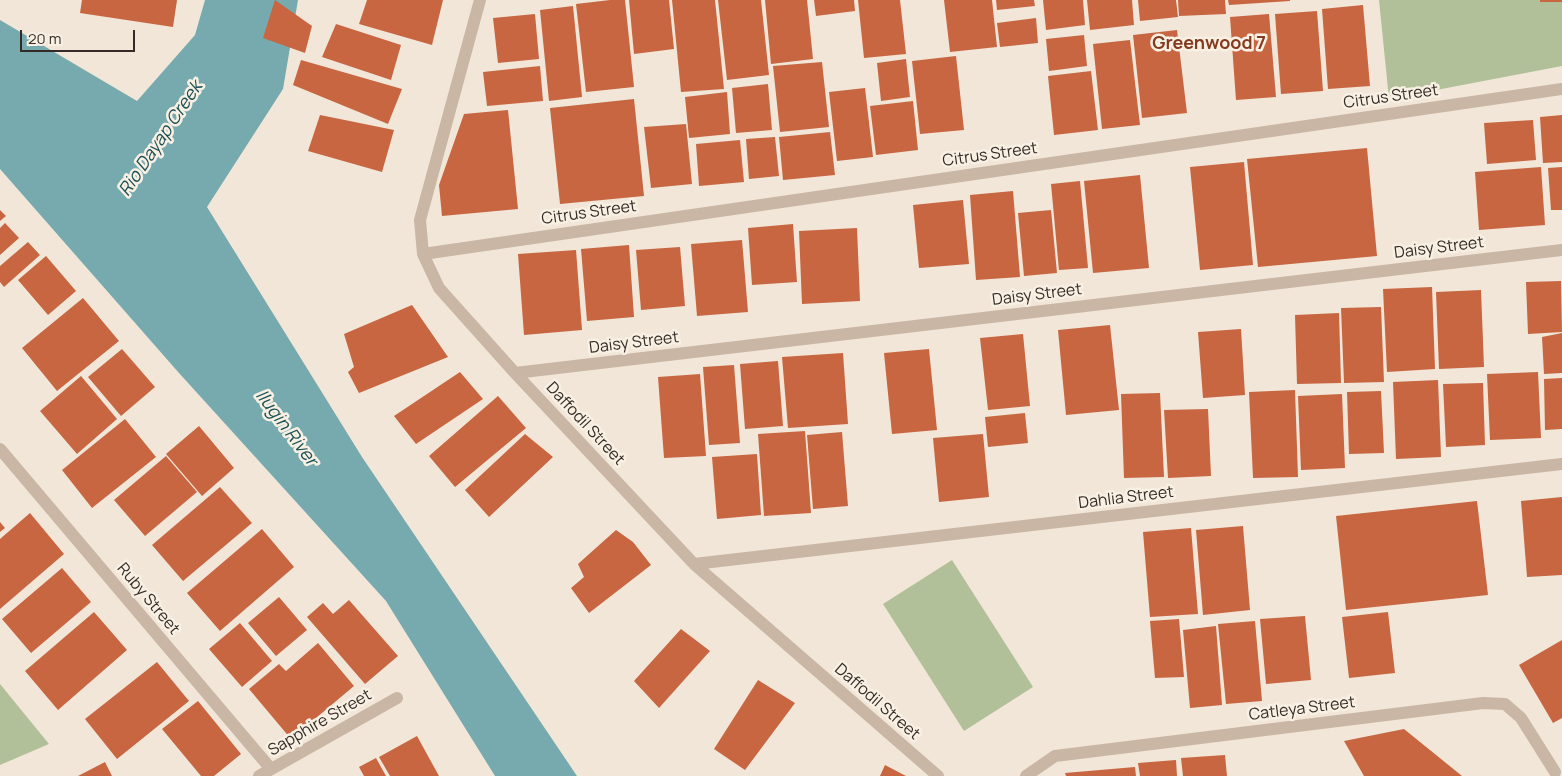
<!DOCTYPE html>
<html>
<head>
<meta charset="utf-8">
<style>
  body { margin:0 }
  #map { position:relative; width:1562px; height:776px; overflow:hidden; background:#f1e6d8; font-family:Manrope,sans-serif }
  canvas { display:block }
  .scale { position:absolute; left:20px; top:30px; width:115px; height:22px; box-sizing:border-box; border:2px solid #342b26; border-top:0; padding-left:6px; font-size:15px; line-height:18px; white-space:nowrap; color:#342b26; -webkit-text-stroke:4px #f9f0e4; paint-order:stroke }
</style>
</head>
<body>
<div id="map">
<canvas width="1562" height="776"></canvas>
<div class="scale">20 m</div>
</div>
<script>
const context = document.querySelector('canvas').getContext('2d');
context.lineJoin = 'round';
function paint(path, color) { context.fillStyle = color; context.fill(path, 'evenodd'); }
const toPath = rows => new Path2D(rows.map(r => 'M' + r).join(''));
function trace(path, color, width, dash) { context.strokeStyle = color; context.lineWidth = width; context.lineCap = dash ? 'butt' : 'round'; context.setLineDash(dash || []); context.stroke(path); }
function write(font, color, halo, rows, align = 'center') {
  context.font = font + ' Manrope,sans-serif'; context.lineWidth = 5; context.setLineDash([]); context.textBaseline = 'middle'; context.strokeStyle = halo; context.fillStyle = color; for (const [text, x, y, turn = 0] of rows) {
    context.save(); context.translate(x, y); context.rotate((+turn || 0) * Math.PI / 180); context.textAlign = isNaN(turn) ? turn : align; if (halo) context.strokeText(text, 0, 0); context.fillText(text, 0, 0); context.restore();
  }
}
const green = toPath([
  [1379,0,1562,0,1562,66,1389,99],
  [952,560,1033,687,964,731,883,604],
  [0,684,49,744,0,765]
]);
const water = toPath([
  [205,0,298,0,283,89,207,207,362,457,577,776,495,776,386,601,179,373,0,169,0,20,137,101,195,35]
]);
const building = toPath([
  [82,0,177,0,173,27,80,13],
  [275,0,312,26,305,53,263,38],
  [367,0,443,0,432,45,359,24],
  [610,0,625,0,634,87,586,92,576,4],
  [629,0,669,0,674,49,634,54],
  [672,0,715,0,724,89,681,92],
  [718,0,761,0,769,75,727,80],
  [765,0,807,0,813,59,771,64],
  [814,0,854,0,855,11,816,16],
  [858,0,900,0,906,54,864,58],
  [944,0,992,0,997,47,950,52],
  [996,0,1034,0,1035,6,997,10],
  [1043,0,1083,0,1085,25,1046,30],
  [1087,0,1132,0,1134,25,1090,30],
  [1138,0,1176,0,1178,17,1140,21],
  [1178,0,1225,0,1226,14,1179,16],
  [1228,0,1290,0,1290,1,1229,5],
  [1540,0,1562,0,1562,2,1540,2],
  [1363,5,1370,86,1328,89,1322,9],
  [573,6,582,97,549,101,540,10],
  [1317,11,1323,91,1281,94,1275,14],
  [535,14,539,59,498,63,493,18],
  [1269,14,1276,97,1236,100,1230,17],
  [1036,18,1038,43,1000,47,997,23],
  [336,24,401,45,391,80,322,57],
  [1177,30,1187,113,1142,118,1133,35],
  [1084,35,1087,66,1049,71,1046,39],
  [1130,40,1140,125,1102,129,1093,44],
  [956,56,964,130,920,134,912,61],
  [906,59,910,97,881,101,877,63],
  [301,60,402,89,388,124,293,85],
  [822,62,829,127,780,132,773,66],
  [540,66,543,101,487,106,483,72],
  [1091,71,1098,130,1054,135,1048,76],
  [768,84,772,130,736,133,732,88],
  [865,88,873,157,837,161,829,92],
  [727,92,730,134,689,138,685,97],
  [634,99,644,196,560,204,550,108],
  [913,101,918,150,876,155,870,106],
  [508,110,518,209,442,216,439,185,464,114],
  [320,115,394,130,382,172,308,151],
  [1562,115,1562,162,1543,163,1540,117],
  [1533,120,1536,160,1487,164,1484,123],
  [686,124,692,184,651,188,644,127],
  [830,132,835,175,783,180,779,137],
  [775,137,779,176,749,179,746,139],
  [740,140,744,182,699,186,696,144],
  [1367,148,1377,256,1258,267,1247,159],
  [1244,162,1253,265,1200,270,1190,167],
  [1541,167,1545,225,1479,230,1475,172],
  [1562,167,1562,210,1551,210,1548,168],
  [1140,175,1149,268,1093,273,1084,181],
  [1080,181,1088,268,1059,270,1051,184],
  [1013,191,1020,277,976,280,970,195],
  [963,200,969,264,919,268,913,205],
  [0,210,6,216,0,221],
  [1051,210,1057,273,1024,276,1018,213],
  [5,223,19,238,0,255,0,228],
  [793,224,797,282,752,285,748,228],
  [857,228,860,301,802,304,799,231],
  [742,240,748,312,697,316,691,244],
  [28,242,40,255,4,287,0,282,0,266],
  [629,245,634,317,587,321,581,249],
  [680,247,685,306,641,310,636,250],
  [576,250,582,330,524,335,518,254],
  [46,256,76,291,48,315,18,280],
  [1561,281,1562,332,1528,334,1526,282],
  [1432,287,1435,369,1387,372,1383,289],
  [1481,290,1484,367,1439,369,1436,292],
  [83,298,119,341,57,391,22,348],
  [412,305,448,357,359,393,348,372,354,367,344,334],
  [1381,307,1384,382,1344,383,1341,308],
  [1339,313,1341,383,1297,384,1295,315],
  [1110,325,1119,410,1066,415,1058,330],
  [1241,329,1245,395,1203,398,1198,332],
  [1562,333,1562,373,1544,374,1542,337],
  [1023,334,1030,406,988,410,980,338],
  [122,349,155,387,121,416,88,377],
  [929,349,937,430,892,434,884,353],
  [843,353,848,424,788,428,782,357],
  [778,361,783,426,745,429,740,364],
  [734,365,740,443,709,445,703,367],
  [460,372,483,399,416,444,394,416],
  [1538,372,1541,438,1490,440,1487,374],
  [700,374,706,456,664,458,658,377],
  [81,376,117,419,77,454,40,411],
  [1562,378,1562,429,1545,430,1544,379],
  [1438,380,1441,457,1396,459,1393,382],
  [1483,383,1485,445,1446,447,1443,384],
  [1295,390,1298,477,1253,478,1249,392],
  [1381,391,1384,453,1349,454,1347,392],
  [1160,393,1164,477,1124,478,1121,394],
  [1342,394,1345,468,1301,470,1298,396],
  [498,396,526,428,455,487,429,456],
  [1208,409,1211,476,1168,478,1164,410],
  [1025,413,1028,443,988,447,985,417],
  [125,419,156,457,92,508,62,470],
  [199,426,234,468,202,496,166,454],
  [805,431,811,513,764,516,758,434],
  [842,432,848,506,813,509,807,435],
  [525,434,553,457,489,517,465,490],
  [983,434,989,497,939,502,933,438],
  [757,454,761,515,717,519,712,457],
  [166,456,197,492,145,536,114,500],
  [220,487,252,523,183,581,152,545],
  [1562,497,1562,575,1527,577,1521,501],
  [1477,501,1488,595,1346,610,1336,516],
  [30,513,64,554,0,609,0,539],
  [0,522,5,528,0,532],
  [1243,526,1250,610,1203,615,1196,530],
  [1191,528,1198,614,1150,617,1143,532],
  [262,529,294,567,220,631,187,593],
  [616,530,633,542,651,565,589,613,571,588,584,577,578,564],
  [62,568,91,602,31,653,2,619],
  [279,597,307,630,276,656,248,623],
  [349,600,398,656,365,684,307,617,323,603,333,614],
  [94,612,127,650,58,710,25,671],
  [1388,612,1395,673,1349,678,1342,617],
  [1305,616,1311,680,1266,684,1260,619],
  [1179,619,1184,677,1155,678,1150,621],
  [1255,621,1262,701,1226,704,1218,624],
  [240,623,272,661,242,687,209,649],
  [1216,626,1222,705,1190,708,1183,630],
  [681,629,710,651,659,708,634,681],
  [1562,640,1562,718,1553,723,1519,665],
  [318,643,354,686,291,739,249,689,279,664,286,671],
  [157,662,189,701,117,759,85,719],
  [758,680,795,703,745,770,714,749],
  [198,701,241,754,214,776,201,776,162,729],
  [1404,729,1462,776,1364,776,1344,741],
  [417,736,439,776,390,776,379,757],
  [1225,755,1227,776,1183,776,1181,758],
  [376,758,386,776,364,776,359,767],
  [1176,760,1177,776,1140,776,1138,763],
  [105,762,112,776,78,776],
  [885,765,906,776,880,776],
  [1135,767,1136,776,1066,776,1065,773]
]);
const street = toPath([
  [480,0,420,220,423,254,439,288,515,373,694,564,938,776],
  [423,254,1562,89],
  [515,373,1562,250],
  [0,449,271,769],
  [694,564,1562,464],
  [259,776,397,698],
  [1026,776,1055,756,1483,703,1505,704,1521,718,1555,772]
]);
const streetNames = [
  ["Citrus Street",1391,97,-8],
  ["Citrus Street",990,155,-8],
  ["Citrus Street",589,213,-8],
  ["Daisy Street",1439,248,-7],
  ["Daisy Street",1037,295,-7],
  ["Daisy Street",634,343,-7],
  ["Daffodil Street",585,424,47],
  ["Dahlia Street",1126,498,-7],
  ["Ruby Street",148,599,50],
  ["Daffodil Street",877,702,41],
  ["Catleya Street",1302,709,-7],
  ["Sapphire Street",320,723,-30]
];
const neighbourhoodNames = [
  ["Greenwood 7",1209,44]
];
const waterNames = [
  ["Rio Dayap Creek",161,139,-56],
  ["Ilugin River",286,428,53]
];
paint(green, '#b1c098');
paint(water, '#77aaae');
paint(building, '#c76640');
trace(street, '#c9b6a4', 12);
write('16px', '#342b26', '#f9f0e4', streetNames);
write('bold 18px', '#843a1e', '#f9f0e4', neighbourhoodNames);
write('italic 18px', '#1b5056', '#f9f0e4', waterNames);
</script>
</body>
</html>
